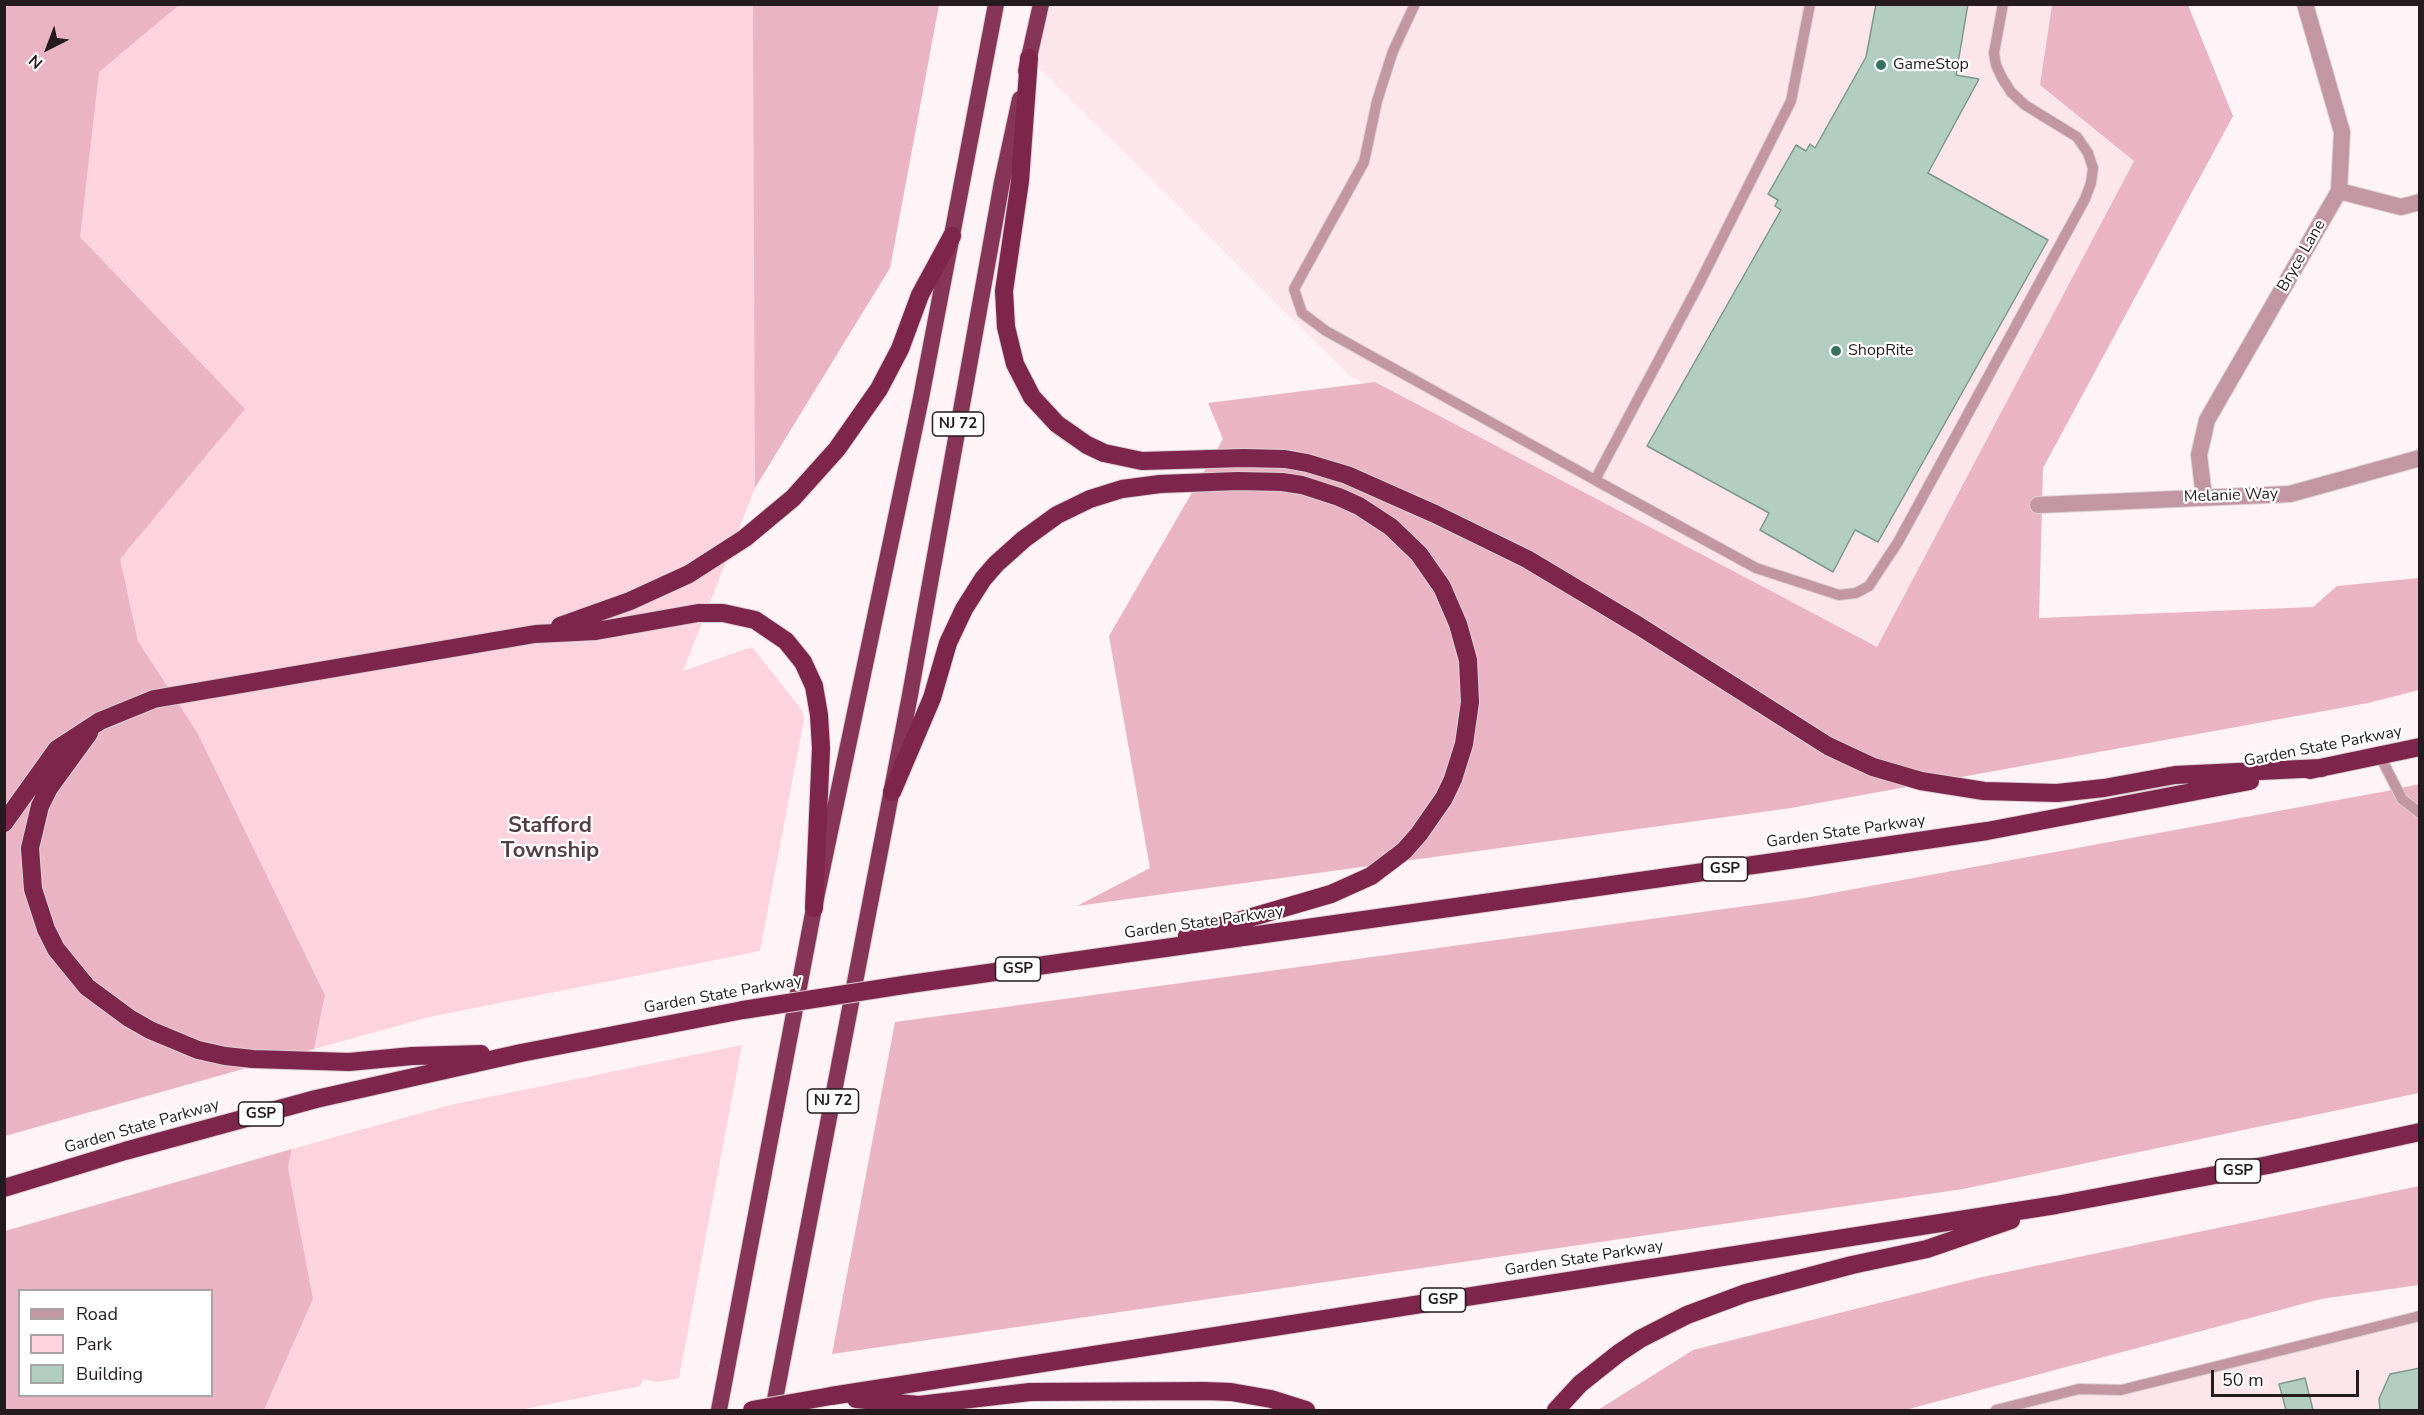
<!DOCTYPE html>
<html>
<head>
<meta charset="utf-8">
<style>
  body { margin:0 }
  #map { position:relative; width:2424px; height:1415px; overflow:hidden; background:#fef3f6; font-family:"Nunito Sans",sans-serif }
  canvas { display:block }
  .frame { position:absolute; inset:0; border:6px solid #251b1e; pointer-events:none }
  .legend { position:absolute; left:18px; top:1289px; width:195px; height:108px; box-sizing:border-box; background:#fff; border:2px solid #a8a4a5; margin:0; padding:8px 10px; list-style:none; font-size:18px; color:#251b1e }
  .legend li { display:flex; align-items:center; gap:12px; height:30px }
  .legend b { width:30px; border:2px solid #a8a4a5 }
  .north { position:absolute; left:18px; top:18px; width:60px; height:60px; -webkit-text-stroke:4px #fff; paint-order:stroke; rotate:222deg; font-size:16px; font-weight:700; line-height:24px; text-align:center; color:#251b1e }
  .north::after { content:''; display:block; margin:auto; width:21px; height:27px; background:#251b1e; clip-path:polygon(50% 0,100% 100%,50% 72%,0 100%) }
  .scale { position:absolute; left:2211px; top:1370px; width:148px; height:27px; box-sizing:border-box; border:3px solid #251b1e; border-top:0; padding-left:8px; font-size:18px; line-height:21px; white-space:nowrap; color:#251b1e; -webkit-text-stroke:4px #fff; paint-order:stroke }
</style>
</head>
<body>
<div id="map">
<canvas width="2424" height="1415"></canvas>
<div class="frame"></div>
<ul class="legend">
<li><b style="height:8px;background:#c396a4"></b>Road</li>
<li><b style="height:16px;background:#fdd3df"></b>Park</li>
<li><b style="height:16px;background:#b2cdc2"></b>Building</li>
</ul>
<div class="north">N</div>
<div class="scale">50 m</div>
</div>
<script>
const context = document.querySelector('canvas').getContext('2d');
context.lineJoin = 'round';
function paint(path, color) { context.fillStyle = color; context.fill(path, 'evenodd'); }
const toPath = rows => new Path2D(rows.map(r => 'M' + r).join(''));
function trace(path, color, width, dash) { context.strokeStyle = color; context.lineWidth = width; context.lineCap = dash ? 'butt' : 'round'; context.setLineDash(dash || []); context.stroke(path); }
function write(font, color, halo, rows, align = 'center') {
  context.font = font + ' "Nunito Sans",sans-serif'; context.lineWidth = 4.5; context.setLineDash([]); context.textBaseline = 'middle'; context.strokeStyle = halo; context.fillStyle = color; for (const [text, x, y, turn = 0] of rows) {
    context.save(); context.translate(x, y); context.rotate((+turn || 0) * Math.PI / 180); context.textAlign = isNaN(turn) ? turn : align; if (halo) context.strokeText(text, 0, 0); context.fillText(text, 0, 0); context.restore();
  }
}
const built = toPath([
  [1040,5,2052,5,2040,85,2134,161,1877,647,1350,376,1029,58],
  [2419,1316,2419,1410,1996,1410,2079,1389,2121,1390]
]);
const green = toPath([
  [5,5,813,5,755,396,755,488,683,671,752,647,801,709,804,719,760,951,429,1017,314,1049,325,995,197,732,138,641,128,597,39,611],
  [742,1045,679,1378,658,1382,643,1379,640,1386,519,1410,264,1410,313,1299,288,1167,292,1149,450,1105]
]);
const forest = toPath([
  [4,5,179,5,99,72,80,237,245,409,120,559,138,641,197,732,325,995,314,1049,5,1136],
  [753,5,939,5,890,268,755,488],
  [2052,5,2188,5,2233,116,2043,468,2039,618,2313,607,2337,586,2419,578,2419,690,2368,703,1791,808,1077,906,1150,868,1109,636,1223,439,1208,403,1375,382,1877,647,2134,161,2040,85],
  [2419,784,2419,1093,1963,1189,832,1354,895,1022,1805,898,2387,791],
  [292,1149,288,1167,313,1299,264,1410,5,1410,5,1231],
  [212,1290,212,1396,20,1396,20,1290],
  [2419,1186,2419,1285,2321,1299,1905,1410,1598,1410,1693,1350,1978,1278]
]);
const building = toPath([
  [1876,4,1968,4,1956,75,1979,79,1928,173,2048,240,1878,542,1855,530,1833,572,1760,530,1769,513,1647,446,1781,210,1775,206,1778,200,1768,194,1796,145,1806,151,1810,144,1815,148,1866,57,1876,4],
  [2420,1368,2420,1410,2380,1410,2379,1399,2390,1374,2420,1368],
  [2305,1378,2313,1410,2286,1410,2279,1384,2305,1378]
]);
const service = toPath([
  [1415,4,1393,51,1377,101,1364,162,1294,289,1302,313,1326,331,1595,480,1700,282,1791,101,1810,4],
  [1595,480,1756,568,1839,595,1856,593,1869,586,1898,542,2085,199,2091,183,2093,168,2088,153,2077,137,2025,105,2011,92,2002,78,1996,65,1994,53,2003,4],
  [2380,756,2402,799,2420,813],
  [1996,1410,2079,1389,2121,1390,2420,1316]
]);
const minor = toPath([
  [2339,191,2401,207,2420,202],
  [2204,497,2199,455,2207,420,2339,191,2342,132,2305,4],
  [2038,505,2290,494,2420,458]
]);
const trunk = toPath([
  [1026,71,1041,4],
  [719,1410,814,908,921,398,996,4],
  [773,1410,910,695,1002,182,1020,99]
]);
const motorway = toPath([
  [1029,58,1020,181,1004,291,1006,327,1015,364,1032,397,1057,424,1087,445,1104,453,1142,461,1244,458,1285,459,1307,463,1347,475,1435,514,1527,559,1639,626,1828,746,1873,767,1921,781,1984,791,2057,793,2104,788,2175,775,2322,768],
  [560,626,630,601,689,574,745,538,793,498,837,449,879,389,900,349,920,295,952,236],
  [89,733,49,788,40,806,30,848,33,889,46,929,56,949,87,987,129,1018,150,1030,198,1050,225,1056,253,1059,349,1062,412,1056,481,1054],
  [2310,770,2420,747],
  [892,792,932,698,948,643,964,609,983,579,996,564,1024,539,1057,515,1090,499,1122,489,1160,484,1238,481,1282,482,1302,485,1339,497,1359,506,1391,527,1419,554,1442,587,1458,624,1468,660,1470,702,1464,744,1453,779,1444,798,1419,834,1404,851,1371,876,1331,894,1187,936],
  [4,823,57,749,100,721,154,699,535,634,596,631,698,613,723,613,755,620,786,641,803,662,814,686,819,715,821,748,814,908],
  [910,984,1810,857,1987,831,2250,781],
  [4,1188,125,1151,316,1099,521,1053,743,1010],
  [831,1396,2056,1205,2268,1165,2420,1132],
  [856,1399,919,1405,1030,1392,1205,1391,1231,1392,1271,1399,1306,1410],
  [1556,1410,1580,1384,1619,1353,1640,1339,1687,1315,1746,1293,1852,1265,1927,1249,2011,1220]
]);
const motorwayBridge = toPath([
  [743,1010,910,984],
  [752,1410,831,1396]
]);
const markers = [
  [1881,65,6,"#36735f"],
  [1836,351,6,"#36735f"]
];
const shields = [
  [958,424,51],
  [1725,869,45],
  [1018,969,45],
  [833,1101,51],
  [261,1114,45],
  [2238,1171,45],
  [1443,1300,45]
];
const shieldNames = [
  ["NJ 72",958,424],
  ["GSP",1725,869],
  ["GSP",1018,969],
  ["NJ 72",833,1101],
  ["GSP",261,1114],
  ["GSP",2238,1171],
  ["GSP",1443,1300]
];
const poiNames = [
  ["GameStop",1893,65],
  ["ShopRite",1848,351]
];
const streetNames = [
  ["Bryce Lane",2302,256,-60],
  ["Melanie Way",2231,496,-2],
  ["Garden State Parkway",2323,747,-11],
  ["Garden State Parkway",1846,832,-8],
  ["Garden State Parkway",1204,923,-8],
  ["Garden State Parkway",723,995,-10],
  ["Garden State Parkway",142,1127,-16],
  ["Garden State Parkway",1584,1259,-9]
];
const districtNames = [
  ["Stafford",550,827],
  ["Township",550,852]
];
paint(built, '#fce6ec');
paint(green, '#fdd3df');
paint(forest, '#eab4c4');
paint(building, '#b2cdc2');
trace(building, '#7e988e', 1.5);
trace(service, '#dbd0d3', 12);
trace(minor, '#dbd0d3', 18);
trace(trunk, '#dbd0d3', 18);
trace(motorway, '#dbd0d3', 20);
trace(service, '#c396a4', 10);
trace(minor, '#c396a4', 16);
trace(trunk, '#873556', 16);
trace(motorway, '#7d254a', 18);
trace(motorwayBridge, '#dbd0d3', 20, []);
trace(motorwayBridge, '#7d254a', 18);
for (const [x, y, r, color] of markers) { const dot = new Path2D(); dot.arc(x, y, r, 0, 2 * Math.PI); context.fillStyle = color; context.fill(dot); trace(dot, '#fff', 2); }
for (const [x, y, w] of shields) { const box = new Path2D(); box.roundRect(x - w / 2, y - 12, w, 24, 4.5); context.fillStyle = '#fff'; context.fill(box); trace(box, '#251b1e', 1.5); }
write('bold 15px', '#251b1e', null, shieldNames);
write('16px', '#251b1e', '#fff', poiNames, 'left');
write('16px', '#251b1e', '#fff', streetNames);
write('bold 22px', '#564047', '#fff', districtNames);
</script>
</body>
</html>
